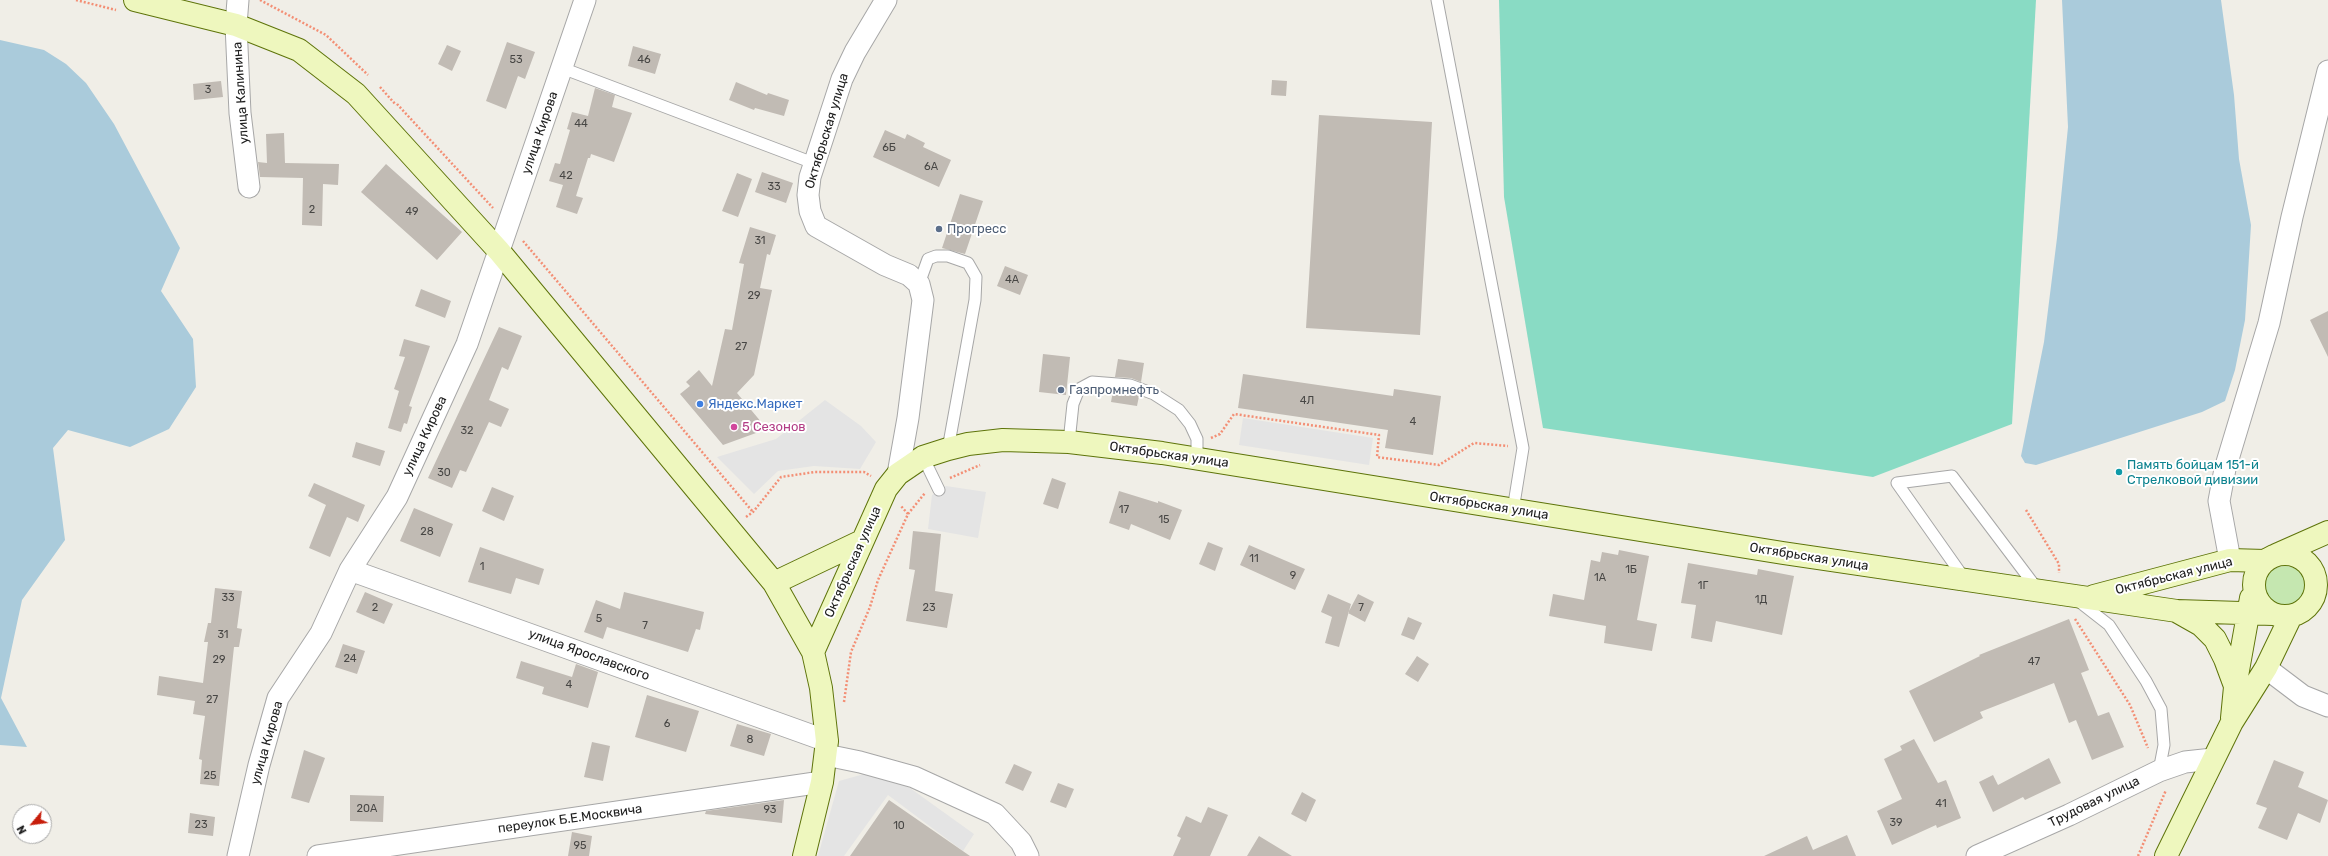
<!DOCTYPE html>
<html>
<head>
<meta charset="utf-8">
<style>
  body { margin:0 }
  #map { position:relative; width:2328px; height:856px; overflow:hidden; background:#f0eee7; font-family:Rubik,sans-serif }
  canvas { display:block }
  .north { position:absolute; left:12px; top:804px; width:40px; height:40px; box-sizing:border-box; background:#fff; border:1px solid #a6a6a6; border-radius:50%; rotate:241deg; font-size:11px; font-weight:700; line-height:16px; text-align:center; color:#202020 }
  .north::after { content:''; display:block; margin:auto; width:14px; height:18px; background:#c71d0a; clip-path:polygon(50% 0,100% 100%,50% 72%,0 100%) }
</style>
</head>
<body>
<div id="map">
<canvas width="2328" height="856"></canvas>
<div class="north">N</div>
</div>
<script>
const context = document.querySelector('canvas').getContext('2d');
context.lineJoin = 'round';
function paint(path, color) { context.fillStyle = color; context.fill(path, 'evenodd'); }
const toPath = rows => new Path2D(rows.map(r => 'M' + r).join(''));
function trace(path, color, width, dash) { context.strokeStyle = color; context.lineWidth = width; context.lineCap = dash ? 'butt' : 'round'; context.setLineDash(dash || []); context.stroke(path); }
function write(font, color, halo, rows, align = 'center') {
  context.font = font + ' Rubik,sans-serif'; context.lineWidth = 4; context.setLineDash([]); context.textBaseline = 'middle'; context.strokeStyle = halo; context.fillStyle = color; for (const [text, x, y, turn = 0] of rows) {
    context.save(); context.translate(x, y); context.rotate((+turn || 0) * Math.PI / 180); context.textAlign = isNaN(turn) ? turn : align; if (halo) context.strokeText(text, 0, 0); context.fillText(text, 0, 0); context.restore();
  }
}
const grass = toPath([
  '2264 587a21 21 0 1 1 42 0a21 21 0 1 1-42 0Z'
]);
const pitch = toPath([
  [1499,0,2036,0,2012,424,1873,477,1543,428,1504,197]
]);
const parking = toPath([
  [825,400,861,426,876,442,860,469,814,466,778,471,754,494,717,457,776,439],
  [1243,418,1373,438,1369,465,1239,445],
  [946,486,986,492,978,538,928,529,932,495],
  [864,774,903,783,974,834,963,851,888,795,844,856,818,856,839,781]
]);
const water = toPath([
  [2062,0,2221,0,2234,95,2239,159,2251,225,2248,273,2245,320,2235,370,2225,401,2202,412,2036,465,2025,463,2021,456,2044,342,2057,238,2068,127],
  [0,40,44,50,66,64,86,83,114,124,180,248,161,291,193,339,196,387,169,429,130,447,68,430,53,448,65,540,22,600,1,698,27,747,0,745]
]);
const building = toPath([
  [507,42,535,52,525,79,518,76,506,109,486,101],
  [447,45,461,51,452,71,438,64],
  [633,46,661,54,655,74,628,66],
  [1272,80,1287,81,1286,96,1271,95],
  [221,81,223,97,194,100,193,84],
  [736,82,767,95,768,93,789,100,784,116,755,108,754,110,729,100],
  [595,88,615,95,612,107,632,113,614,162,591,154,590,158,588,158,576,196,583,198,577,214,556,207,563,185,549,181,555,163,560,164,570,130,567,129,572,112,588,116],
  [1319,115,1432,122,1420,335,1306,328],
  [885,130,905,139,907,134,925,143,923,147,951,160,939,187,873,157],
  [284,133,285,163,339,164,338,185,323,184,322,226,302,225,303,178,260,177,258,162,267,163,266,134],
  [386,164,462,232,437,260,361,192],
  [762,172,793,183,786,203,755,192],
  [737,173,752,179,738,217,722,211],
  [960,194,983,201,965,254,942,248],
  [750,227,776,235,770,255,767,254,760,288,772,290,754,375,737,393,767,429,723,445,680,394,690,386,686,382,699,370,712,386,725,329,732,330,744,264,739,263],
  [1005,266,1028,275,1020,295,997,286],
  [421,289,451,301,445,318,415,306],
  [2328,311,2328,357,2310,320],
  [499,327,522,336,508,370,502,367,489,400,509,409,501,427,489,422,466,472,460,470,452,488,428,478],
  [404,339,430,346,409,406,412,407,407,424,404,423,401,432,388,428,399,391,394,389,405,357,399,356],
  [1043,354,1070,357,1066,395,1039,392],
  [1118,359,1144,363,1141,382,1131,378,1115,377],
  [1243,374,1393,396,1394,389,1441,396,1433,455,1385,448,1388,430,1238,408],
  [1113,391,1128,392,1139,396,1137,406,1111,402],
  [356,442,385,451,380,466,352,457],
  [1052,478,1066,483,1058,509,1043,504],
  [314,483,365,505,358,522,347,517,330,557,309,548,326,505,308,496],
  [492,487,514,496,504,521,482,511],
  [1119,491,1158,503,1158,501,1182,510,1170,540,1131,524,1129,530,1109,523],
  [414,508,453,524,440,557,400,541],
  [913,531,941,534,935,591,953,594,947,628,906,621,915,570,909,569],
  [1208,542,1223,548,1215,571,1199,564],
  [1249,545,1305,569,1295,590,1240,565],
  [480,547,544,569,539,585,516,578,511,594,468,582],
  [1619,550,1649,556,1637,620,1657,624,1652,651,1604,643,1606,626,1549,616,1553,594,1584,600,1591,560,1600,562,1602,552,1618,555],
  [1688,563,1757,575,1758,569,1794,576,1782,635,1716,621,1712,642,1691,638,1696,605,1681,603],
  [215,588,242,591,237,628,242,629,239,647,234,647,219,786,200,784,202,760,199,759,205,716,193,714,195,701,157,695,159,676,203,683,208,642,204,642,208,623,211,623],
  [365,592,393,604,384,624,356,612],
  [624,592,704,612,700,630,696,629,688,652,607,627,603,639,584,632,596,600,620,609],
  [1328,594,1351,604,1339,647,1325,643,1332,617,1321,612],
  [1358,594,1374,602,1365,622,1348,613],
  [1408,617,1422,623,1414,640,1401,635],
  [2069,619,2089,670,2081,673,2098,716,2109,712,2124,747,2092,760,2076,720,2069,723,2054,683,1980,712,1983,718,1934,742,1909,691,1980,656,1979,655],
  [343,644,365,651,357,674,335,667],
  [1417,656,1429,664,1418,682,1405,674],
  [521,661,572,677,576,664,598,672,588,708,542,694,544,687,516,678],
  [647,695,699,711,686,752,635,737],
  [737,724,771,734,764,756,730,746],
  [1914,739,1938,783,1946,780,1961,818,1937,828,1936,825,1892,845,1877,811,1902,799,1884,759,1902,750,1900,746],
  [592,742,610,746,603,781,584,777],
  [304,750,325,758,309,803,291,798],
  [2049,758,2061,783,2025,800,2023,797,1993,812,1979,782,1993,775,1998,785],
  [2274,760,2304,772,2298,787,2328,800,2320,823,2298,813,2287,840,2258,828,2267,808,2256,804],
  [1014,764,1032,772,1023,791,1005,783],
  [1058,783,1074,789,1066,808,1050,802],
  [1302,792,1316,800,1306,822,1291,814],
  [350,795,384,796,383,822,350,821],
  [784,800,782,823,705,814,706,811],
  [889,800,970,856,850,856],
  [1208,807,1228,815,1210,856,1173,856,1181,838,1177,836,1186,816,1201,823],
  [190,813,215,817,213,836,188,833],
  [572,832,592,836,589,856,568,856],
  [1847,835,1856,856,1764,856,1807,836,1813,850],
  [1259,836,1292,856,1247,856]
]);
const path = toPath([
  [76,0,116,10],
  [260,0,326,35,368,75],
  [380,87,396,105],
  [397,104,493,208],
  [523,241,753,512],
  [1211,438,1220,434,1234,414,1379,435,1377,457,1439,465,1474,443,1508,446],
  [950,478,980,465],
  [2026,510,2059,564,2059,573],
  [908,514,925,493],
  [746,517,753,512,781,477,815,472,864,472,871,476],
  [2075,619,2130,705,2148,748],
  [844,702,851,652,870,607,878,580,908,514,901,506],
  [2138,856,2166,790]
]);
const lane = toPath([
  [1437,0,1523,448,1513,510],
  [562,68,816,164],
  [919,284,928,259,936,256,948,256,968,263,976,277,975,300,948,449],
  [1069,442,1073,404,1079,389,1092,382,1130,385,1154,394,1179,410,1190,424,1197,439,1197,458],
  [923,457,939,490],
  [1964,578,1897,483,1952,476,2038,590],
  [2077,600,2109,625,2146,681,2161,709,2164,745,2159,771]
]);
const street = toPath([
  [238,0,236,25,240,113,249,187],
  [886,0,855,52,842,79,810,177,808,195,810,211,816,226,885,265,909,275,919,284,923,300,908,418,898,474],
  [2230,560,2219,501,2225,469,2269,323,2292,217,2328,71],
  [350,570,827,741],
  [2266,668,2303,696,2328,706],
  [826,755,860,762,914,777,995,814,1021,842,1028,856],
  [238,856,259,765,278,698,321,633,350,570,397,497,467,344,585,0],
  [318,856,822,782],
  [1977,856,2069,815,2159,771,2185,762,2213,759]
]);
const secondary = toPath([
  [135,0,236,25,299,50,356,94,499,251,774,583,813,652,821,688,827,741,822,782,804,856],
  '2254 585a31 31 0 1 1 62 0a31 31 0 1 1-62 0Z',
  [2276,555,2328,532],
  [774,583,862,541],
  [2094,596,2230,560,2265,561],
  [2178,612,2201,625,2215,639,2225,659,2235,686],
  [813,652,886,489,898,474,923,457,948,449,968,444,1003,440,1069,442,1162,453,1783,553,2177,611,2273,614],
  [2232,718,2235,687,2251,598],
  [2166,856,2232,722,2266,668,2291,616]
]);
const markers = [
  [939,229,4,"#5c6f8a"],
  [1061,390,4,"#5c6f8a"],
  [700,404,4,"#3f7fe0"],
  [734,427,4,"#d1479c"],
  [2119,472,4,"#0f9aa8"]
];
const numberNames = [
  ["53",516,60],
  ["46",644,60],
  ["3",208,90],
  ["44",581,124],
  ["6Б",889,148],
  ["6А",931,167],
  ["42",566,176],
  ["33",774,187],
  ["2",312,210],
  ["49",412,212],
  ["31",760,241],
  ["4А",1012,280],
  ["29",754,296],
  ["27",741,347],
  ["4Л",1307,401],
  ["4",1413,422],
  ["32",467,431],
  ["30",444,473],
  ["17",1124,510],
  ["15",1164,520],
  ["28",427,532],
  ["11",1254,559],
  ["1",482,567],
  ["1Б",1631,570],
  ["9",1293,576],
  ["1А",1600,578],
  ["1Г",1703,586],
  ["33",228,598],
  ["1Д",1761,600],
  ["2",375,608],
  ["23",929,608],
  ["7",1361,608],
  ["5",599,619],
  ["7",645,626],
  ["31",223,635],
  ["24",350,659],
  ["29",219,660],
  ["47",2034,662],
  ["4",569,685],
  ["27",212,700],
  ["6",667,724],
  ["8",750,740],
  ["25",210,776],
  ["41",1941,804],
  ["20А",367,809],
  ["93",770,810],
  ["39",1896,823],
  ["23",201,825],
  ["10",899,826],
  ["95",580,846]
];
const streetNames = [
  ["улица Калинина",241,93,-94],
  ["Октябрьская улица",827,131,-73],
  ["улица Кирова",540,133,-71],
  ["улица Кирова",425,436,-65],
  ["Октябрьская улица",1169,455,8],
  ["Октябрьская улица",1489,506,9],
  ["Октябрьская улица",1809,557,9],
  ["Октябрьская улица",853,562,-66],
  ["Октябрьская улица",2174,576,-14],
  ["улица Ярославского",589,655,20],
  ["улица Кирова",267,743,-74],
  ["Трудовая улица",2094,802,-26],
  ["переулок Б.Е.Москвича",570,819,-8]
];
const serviceNames = [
  ["Прогресс",947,229],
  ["Газпромнефть",1069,390]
];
const shopNames = [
  ["Яндекс.Маркет",708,404]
];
const hotelNames = [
  ["5 Сезонов",742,427]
];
const cultureNames = [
  ["Память бойцам 151-й",2127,465],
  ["Стрелковой дивизии",2127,480]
];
paint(grass, '#c5e7b0');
paint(pitch, '#89dbc4');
paint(parking, '#e4e4e4');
paint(water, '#aacbdb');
paint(building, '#c1bbb4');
trace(lane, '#a7a7a7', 13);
trace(street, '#a7a7a7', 23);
trace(secondary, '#5e740a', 24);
trace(path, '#f38f75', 2.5, [2, 2]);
trace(lane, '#fff', 11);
trace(street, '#fff', 21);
trace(secondary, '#eef7be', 22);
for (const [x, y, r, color] of markers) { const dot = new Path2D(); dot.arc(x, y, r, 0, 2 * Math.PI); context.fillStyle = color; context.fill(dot); trace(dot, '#fff', 1.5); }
write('11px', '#484745', null, numberNames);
write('13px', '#202020', '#fff', streetNames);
write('13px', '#4e5e75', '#fff', serviceNames, 'left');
write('13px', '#366cbe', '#fff', shopNames, 'left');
write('13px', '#b23c85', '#fff', hotelNames, 'left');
write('13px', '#0d838f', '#fff', cultureNames, 'left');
</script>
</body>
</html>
